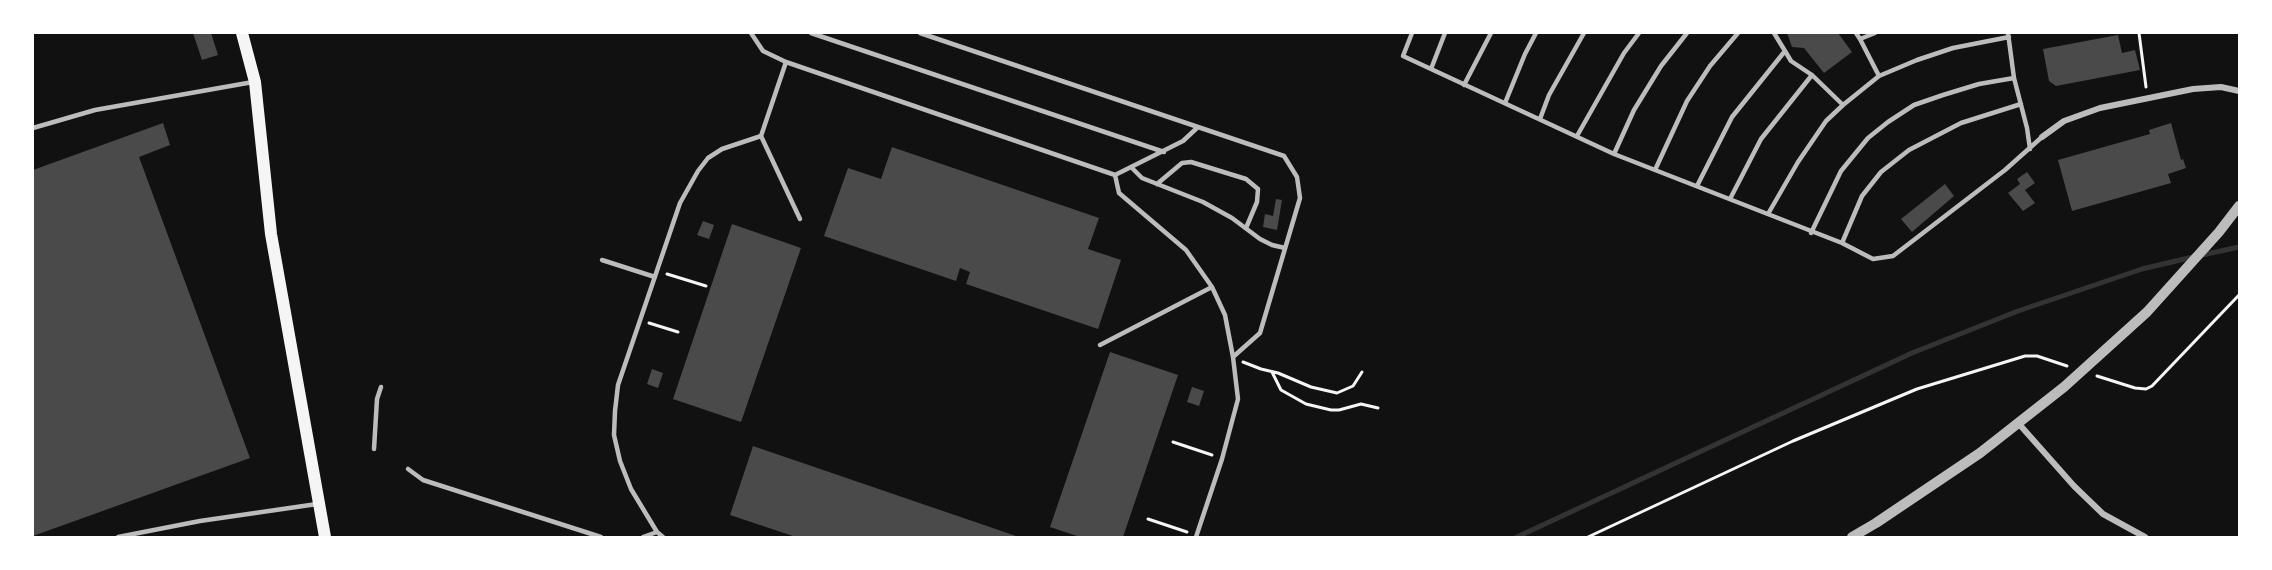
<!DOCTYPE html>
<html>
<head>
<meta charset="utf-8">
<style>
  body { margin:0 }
  #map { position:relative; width:2272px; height:570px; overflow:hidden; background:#111; font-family:"Times New Roman",serif }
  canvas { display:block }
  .frame { position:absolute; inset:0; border:34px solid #fff; pointer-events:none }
</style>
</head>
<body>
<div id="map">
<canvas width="2272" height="570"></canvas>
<div class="frame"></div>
</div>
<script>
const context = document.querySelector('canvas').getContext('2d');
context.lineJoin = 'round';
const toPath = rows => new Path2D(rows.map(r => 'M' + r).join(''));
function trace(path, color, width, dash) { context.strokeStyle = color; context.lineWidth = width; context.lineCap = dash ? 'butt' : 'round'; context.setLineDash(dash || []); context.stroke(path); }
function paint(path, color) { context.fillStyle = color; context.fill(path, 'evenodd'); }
const stream = toPath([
  [2202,255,2239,247],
  [1517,537,1912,353,2018,311,2142,269,2193,257]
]);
const building = toPath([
  [193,33,211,33,218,55,202,60],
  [1787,33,1838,33,1852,52,1824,73,1804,48,1792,47],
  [2118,35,2122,53,2135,50,2140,70,2056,86,2049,81,2043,49],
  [163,123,170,145,139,157,250,458,33,536,33,170],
  [2171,123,2181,160,2183,159,2186,168,2168,174,2171,183,2072,211,2058,160,2150,134,2149,130],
  [892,147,1099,218,1088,249,1121,260,1098,329,966,284,970,272,960,268,956,281,824,236,848,168,881,179],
  [2027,172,2035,183,2025,190,2035,203,2023,211,2008,193,2020,184,2017,179],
  [1945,184,1954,196,1912,232,1901,219],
  [1276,199,1282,200,1277,230,1263,227,1265,214,1273,216],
  [703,221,714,225,709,239,697,235],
  [732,224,801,248,741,422,673,399],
  [1110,352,1178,375,1123,537,1080,537,1050,527],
  [652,369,663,373,658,388,647,384],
  [1192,387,1204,391,1199,406,1187,402],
  [753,446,1019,537,796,537,730,515]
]);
const path = toPath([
  [2139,33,2146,87],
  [667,274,706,286],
  [649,323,678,332],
  [1243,362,1261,369,1278,373,1311,387,1337,393,1353,386,1362,372],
  [1272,372,1281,390,1306,404,1331,410,1339,410,1361,404,1378,408],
  [2097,376,2135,388,2146,389,2152,386,2239,295],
  [1173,442,1212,455],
  [1148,519,1187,532],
  [1588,537,1793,441,1917,389,2025,356,2037,356,2067,366]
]);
const service = toPath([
  [751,33,763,51,786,62,1115,175],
  [811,33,1164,152],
  [920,33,1198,127,1183,141,1115,175],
  [1412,33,1403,56,1614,154,1842,243,1873,259,1893,256,2005,170,2042,137],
  [1856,33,1860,39,1875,33],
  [2008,33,2014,78,2027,128,2030,149],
  [1431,69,1445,33],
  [1879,76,1917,60,1953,48,2009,37],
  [1464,85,1491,33],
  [1505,103,1525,54,1536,33],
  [1843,105,1879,76,1860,39],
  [1540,119,1549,95,1584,33],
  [1198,127,1284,156,1297,177,1300,198,1260,333,1233,357],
  [33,128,95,110,253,82],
  [761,136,800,219],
  [1577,136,1624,53,1639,33],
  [1614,154,1634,110,1661,66,1687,33],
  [1131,167,1142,178,1203,202,1232,218,1260,239,1272,245,1285,248],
  [1655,170,1687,101,1710,66,1738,33],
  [1115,175,1119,193,1186,250,1212,287,1225,315,1233,357,1238,399,1222,459,1196,537],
  [1157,184,1182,163,1191,162,1246,179,1258,189,1257,202,1246,228],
  [1697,186,1732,117,1785,51,1774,33],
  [1730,199,1761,139,1812,75,1791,61,1785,51],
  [1768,214,1798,162,1826,121,1843,105,1812,75],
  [1811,233,1841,171,1868,138,1888,122,1914,105,1943,95,1979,84,2014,78],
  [1842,243,1862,196,1881,172,1909,150,1961,123,2021,104],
  [602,260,655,277],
  [1100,345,1212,287],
  [374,449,377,399,381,387],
  [408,469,423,480,601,537],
  [118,537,200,521,317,504],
  [643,537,657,532],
  [663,537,657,532,631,489,620,461,614,435,615,411,618,385,680,203,698,171,708,158,722,149,761,136,786,62]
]);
const minor = toPath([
  [2042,137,2064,121,2100,108,2193,89,2221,87,2239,91],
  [2019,424,2074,486,2103,514,2145,537]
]);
const tertiary = toPath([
  [1852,537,1876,523,1980,453,2064,387,2147,312,2219,232,2239,206]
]);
const secondary = toPath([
  [242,33,255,82,271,234,325,537]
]);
trace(stream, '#333', 5);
paint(building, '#4a4a4a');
trace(path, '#f5f5f5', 3);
trace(service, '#bcbcbc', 4.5);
trace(minor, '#bcbcbc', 6);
trace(tertiary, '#bcbcbc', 10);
trace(secondary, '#f5f5f5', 12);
</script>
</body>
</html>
